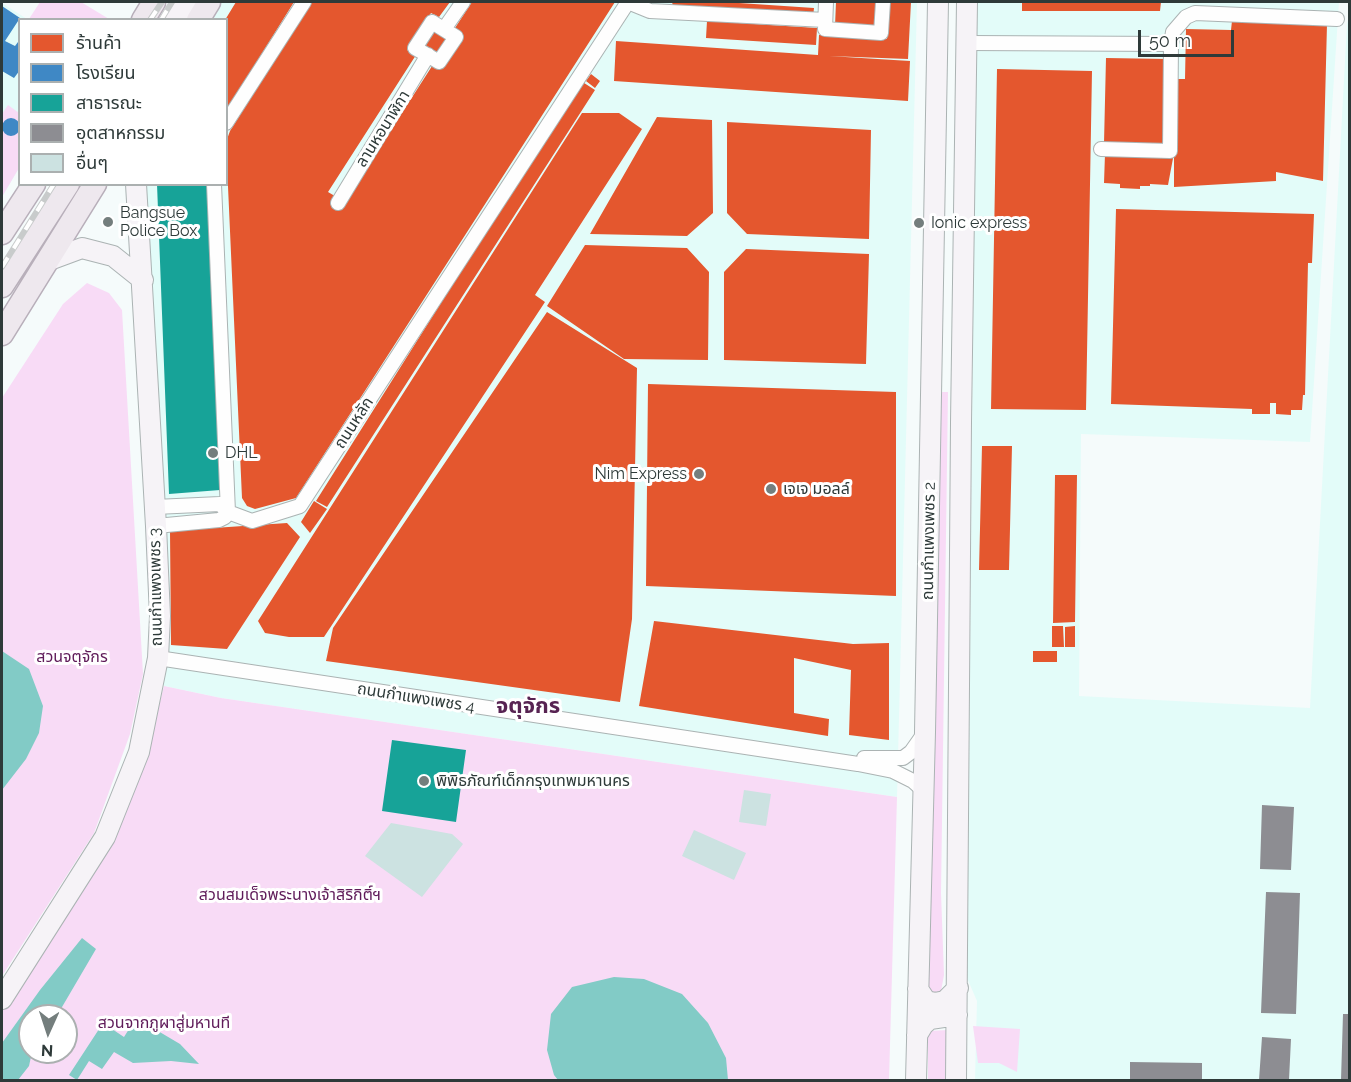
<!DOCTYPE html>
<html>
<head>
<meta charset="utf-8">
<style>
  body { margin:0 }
  #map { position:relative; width:1351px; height:1082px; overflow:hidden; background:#f5fbfb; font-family:Raleway,"Noto Sans Thai",sans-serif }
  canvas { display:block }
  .frame { position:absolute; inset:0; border:3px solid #2e3a39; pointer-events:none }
  .legend { position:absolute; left:18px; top:18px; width:210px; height:168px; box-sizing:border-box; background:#fff; border:2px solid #abb0b0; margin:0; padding:8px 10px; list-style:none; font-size:18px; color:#2e3a39 }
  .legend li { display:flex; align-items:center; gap:12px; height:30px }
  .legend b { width:30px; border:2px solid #abb0b0 }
  .north { position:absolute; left:18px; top:1004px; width:60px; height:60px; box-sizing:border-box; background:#fff; border:2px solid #abb0b0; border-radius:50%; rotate:183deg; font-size:16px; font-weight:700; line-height:24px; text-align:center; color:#2e3a39 }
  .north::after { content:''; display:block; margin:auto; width:21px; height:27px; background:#747e7d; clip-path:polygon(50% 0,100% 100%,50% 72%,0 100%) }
  .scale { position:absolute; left:1138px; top:30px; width:96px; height:27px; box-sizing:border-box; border:3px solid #2e3a39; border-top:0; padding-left:8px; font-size:18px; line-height:21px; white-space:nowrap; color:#2e3a39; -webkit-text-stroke:4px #fff; paint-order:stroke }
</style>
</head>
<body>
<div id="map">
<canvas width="1351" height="1082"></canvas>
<div class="frame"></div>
<ul class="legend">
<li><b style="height:16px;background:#e4572e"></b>ร้านค้า</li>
<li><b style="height:16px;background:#3f88c5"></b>โรงเรียน</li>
<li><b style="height:16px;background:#17a398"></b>สาธารณะ</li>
<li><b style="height:16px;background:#8d8d92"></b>อุตสาหกรรม</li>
<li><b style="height:16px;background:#cce2e1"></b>อื่นๆ</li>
</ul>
<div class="north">N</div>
<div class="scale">50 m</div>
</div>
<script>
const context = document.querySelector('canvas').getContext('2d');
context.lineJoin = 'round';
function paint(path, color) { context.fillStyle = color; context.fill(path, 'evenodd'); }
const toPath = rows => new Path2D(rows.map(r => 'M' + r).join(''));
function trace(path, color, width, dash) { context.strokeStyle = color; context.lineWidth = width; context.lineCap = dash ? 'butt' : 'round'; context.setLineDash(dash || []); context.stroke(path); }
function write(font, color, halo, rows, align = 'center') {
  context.font = font + ' Raleway,"Noto Sans Thai",sans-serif'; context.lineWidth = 6; context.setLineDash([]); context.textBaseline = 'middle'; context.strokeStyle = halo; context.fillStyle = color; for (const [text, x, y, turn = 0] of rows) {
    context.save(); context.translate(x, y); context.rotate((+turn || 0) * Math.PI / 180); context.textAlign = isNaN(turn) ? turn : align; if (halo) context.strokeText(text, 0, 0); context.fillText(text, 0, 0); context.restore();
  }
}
const built = toPath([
  [222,2,917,2,897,797,221,698,164,686,141,185,226,184,226,20,211,19],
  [976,2,1339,2,1310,442,1081,434,1079,696,1310,708,1347,24,1349,16,1349,1080,975,1080,977,1001,967,978],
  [2,3,27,19,20,20,19,168,2,197]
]);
const green = toPath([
  [40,2,81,2,109,19,29,19],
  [8,105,19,113,19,168,2,197,2,114],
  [87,283,109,293,122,310,143,674,130,734,94,833,2,976,2,398,63,304],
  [939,392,948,392,941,893,944,975,941,991,935,993,927,990],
  [164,686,221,698,897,797,889,1080,2,1080,2,1011,110,844,150,740],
  [30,1016,66,1016,66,1052,30,1052],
  [973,1026,1020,1029,1017,1072,999,1063,978,1063],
  [949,1030,948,1080,928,1080,928,1031]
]);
const water = toPath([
  [2,651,29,669,43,706,39,733,26,759,2,790],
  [82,938,96,949,62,1007,53,1016,30,1016,30,1052,32,1052,29,1066,18,1080,2,1080,2,1043,40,990],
  [614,977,644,979,682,994,708,1023,726,1058,728,1080,558,1080,554,1075,547,1050,551,1014,572,987],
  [136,1018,180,1044,199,1064,171,1061,133,1063,114,1052,102,1069,89,1061,77,1080,69,1075,103,1023,124,1037]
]);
const shops = toPath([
  [236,2,294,2,226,111,226,20,225,20],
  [311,2,450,2,439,17,431,13,407,50,416,55,328,192,345,202,434,63,443,67,463,34,455,28,472,2,615,2,296,498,255,509,247,506,242,498,226,142,230,131],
  [672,2,724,2,814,8,813,17,673,6],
  [836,2,876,2,874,28,835,26],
  [889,2,911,2,908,59,829,56,910,61,908,101,614,81,616,41,818,55,819,35,887,39],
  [1022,2,1161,2,1160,11,1022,11],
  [707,21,817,28,816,45,706,38],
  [1232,21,1327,24,1323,181,1276,172,1276,181,1174,187,1174,153,1168,185,1150,184,1150,186,1140,186,1140,189,1120,188,1120,184,1104,183,1105,154,1174,153,1175,79,1185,79,1186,29,1231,30],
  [433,30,448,40,438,55,423,45],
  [1106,58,1168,59,1167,144,1104,143],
  [997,69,1092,71,1086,410,991,409],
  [591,74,600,81,595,88,586,81],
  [581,81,595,90,327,507,316,501],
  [582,113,619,113,642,129,535,295,545,302,324,637,289,637,265,633,258,621],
  [657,117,712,120,713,213,687,236,590,234],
  [727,122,871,130,869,239,747,234,727,213],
  [1116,209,1314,214,1312,263,1308,263,1305,395,1303,395,1302,410,1291,410,1291,415,1276,414,1276,403,1270,403,1270,414,1252,414,1252,409,1111,404],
  [585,245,687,248,709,272,708,360,624,359,547,306],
  [746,249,869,254,866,364,724,360,724,272],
  [547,312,637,368,632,619,620,702,326,661,333,628],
  [648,384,896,392,896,596,646,586],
  [982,446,1012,446,1009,570,979,570],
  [1055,475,1077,475,1075,622,1053,623],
  [314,501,327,509,310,533,301,522],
  [287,523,300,537,227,649,171,645,170,531],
  [654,621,853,644,889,643,889,740,849,735,851,670,794,658,794,713,829,719,828,736,639,706],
  [1052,626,1063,626,1064,647,1052,647],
  [1075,626,1075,647,1065,647,1065,627],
  [1033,651,1057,651,1057,662,1033,662]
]);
const schools = toPath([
  [2,6,20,18,5,41,15,46,18,42,20,43,20,70,14,78,2,71],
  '2 127a9 9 0 1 1 18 0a9 9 0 1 1-18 0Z'
]);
const public = toPath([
  [157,184,209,184,220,490,169,494],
  [392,740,466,750,456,822,382,811]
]);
const industry = toPath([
  [1262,805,1294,807,1291,870,1260,869],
  [1266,892,1300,893,1296,1014,1261,1013],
  [1343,1014,1350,1014,1350,1080,1341,1080],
  [1262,1037,1291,1039,1289,1080,1259,1080],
  [1130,1062,1202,1063,1202,1080,1130,1080]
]);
const building = toPath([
  [744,790,771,794,766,826,739,822],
  [391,823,452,834,463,844,422,897,365,856],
  [694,830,746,853,734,880,682,856]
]);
const street = toPath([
  [826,2,825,29,881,33,883,2],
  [432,22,456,37,439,62,415,48,432,22],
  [444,29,463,2],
  [968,43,1171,44],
  [226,123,304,2],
  [1101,149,1170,151,1171,44,1173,32,1186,17,1195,13,1337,19],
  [214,184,228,512,252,521,300,506,628,2,650,11,825,20],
  [338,203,428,55],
  [155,507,220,504,228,512,225,517,219,520,156,526],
  [158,658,858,764,893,771,913,781,924,791],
  [864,758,903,758,911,752,923,735]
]);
const secondary = toPath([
  [175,20,187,2],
  [47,261,82,248,113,256,143,280],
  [918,989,926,1001,935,1003,945,1001,958,988],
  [2,999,105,837,139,752,158,658,160,616,156,526,136,184],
  [917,1035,923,1025,930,1019,957,1015],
  [916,1080,925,732,938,2],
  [956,1080,961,422,967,2]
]);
const primary = toPath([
  [143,20,154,2],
  [198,20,209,2],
  [2,233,34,184],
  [2,286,68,184],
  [2,334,95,184]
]);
const rail = toPath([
  [150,20,162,2],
  [161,20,172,2],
  [2,267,54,184]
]);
const markers = [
  [108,222,6,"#747e7d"],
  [919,223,6,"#747e7d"],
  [213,453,6,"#747e7d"],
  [699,474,6,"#747e7d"],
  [771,489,6,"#747e7d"],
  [424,781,6,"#747e7d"]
];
const streetNames = [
  ["ลานหอนาฬิกา",383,129,-58],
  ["ถนนหลัก",354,423,-57],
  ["ถนนกำแพงเพชร 2",929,541,-89],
  ["ถนนกำแพงเพชร 3",156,587,-91],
  ["ถนนกำแพงเพชร 4",416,698,9]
];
const poiNames = [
  ["Bangsue",120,213],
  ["Police Box",120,231],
  ["Ionic express",931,223],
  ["DHL",225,453],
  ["Nim Express",687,474,"right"],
  ["เจเจ มอลล์",783,489],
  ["พิพิธภัณฑ์เด็กกรุงเทพมหานคร",436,781]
];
const parkNames = [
  ["สวนจตุจักร",72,657],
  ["สวนสมเด็จพระนางเจ้าสิริกิติ์ฯ",290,895],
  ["สวนจากภูผาสู่มหานที",164,1023]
];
const districtNames = [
  ["จตุจักร",528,706]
];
paint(built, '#e3fcf9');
paint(green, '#f8dbf6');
paint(water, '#82cbc6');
paint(shops, '#e4572e');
paint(schools, '#3f88c5');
paint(public, '#17a398');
paint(industry, '#8d8d92');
paint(building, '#cce2e1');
trace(street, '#abb3b3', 16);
trace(secondary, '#abb3b3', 22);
trace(primary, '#b8afba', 25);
trace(street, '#fefefe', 14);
trace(secondary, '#f6f3f7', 20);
trace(primary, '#eee8ee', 22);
trace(rail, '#c8cbcb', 6);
trace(rail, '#fff', 4, [11]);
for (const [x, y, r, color] of markers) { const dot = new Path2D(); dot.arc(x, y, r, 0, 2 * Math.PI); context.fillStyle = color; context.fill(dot); trace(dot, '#fff', 2); }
write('16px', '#2e3a39', '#fff', streetNames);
write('16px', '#2e3a39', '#fff', poiNames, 'left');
write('16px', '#5f1b59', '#fff', parkNames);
write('bold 22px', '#572352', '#fff', districtNames);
</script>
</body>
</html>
